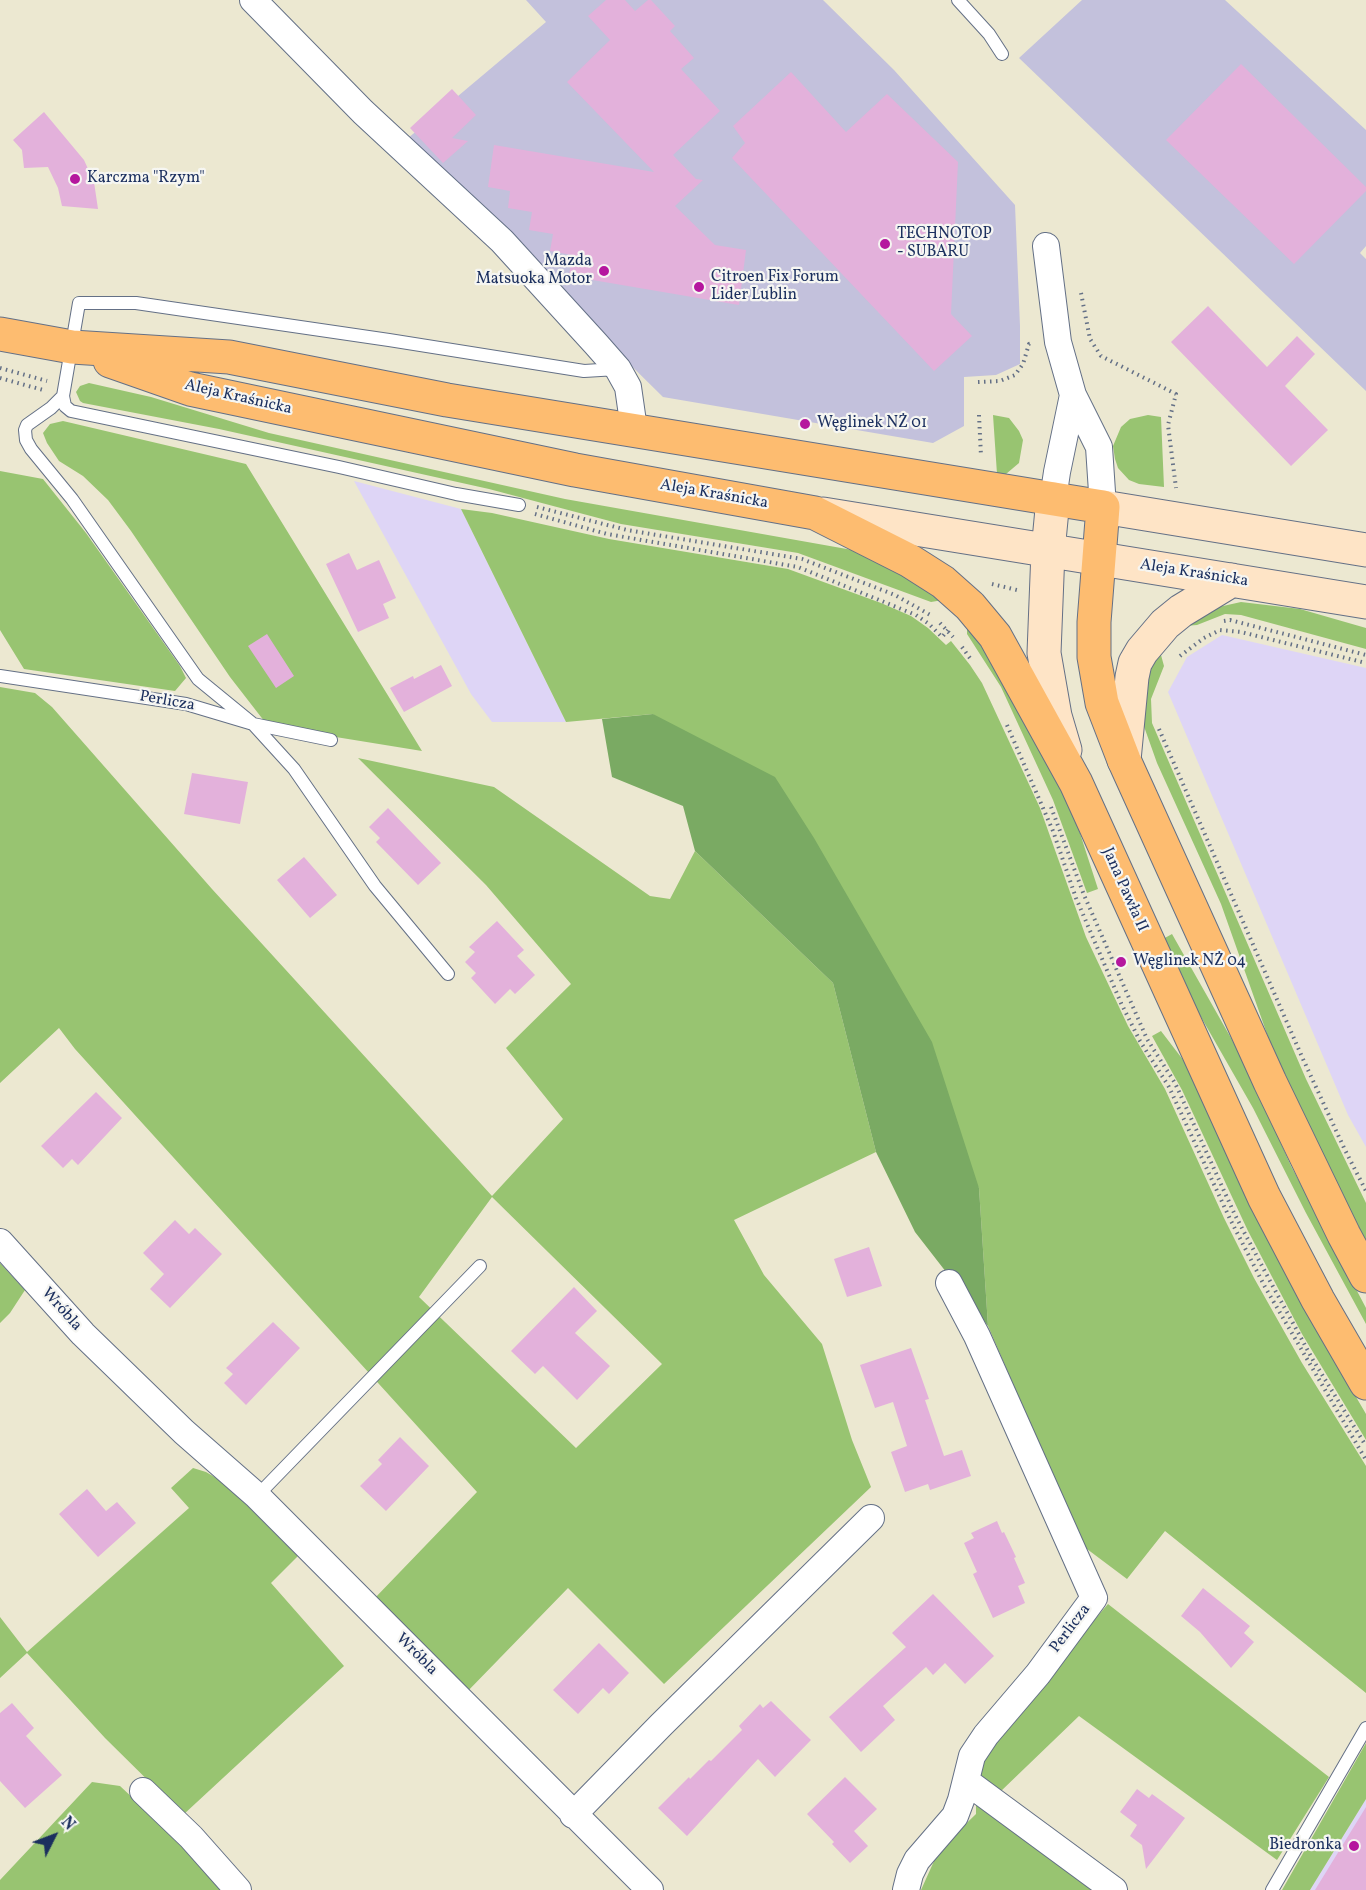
<!DOCTYPE html>
<html>
<head>
<meta charset="utf-8">
<style>
  body { margin:0 }
  #map { position:relative; width:1366px; height:1890px; overflow:hidden; background:#ece8d1; font-family:Vollkorn,serif }
  canvas { display:block }
  .north { position:absolute; left:24px; top:1806px; width:60px; height:60px; -webkit-text-stroke:4px #f6f6f2; paint-order:stroke; rotate:48deg; font-size:16px; font-weight:700; line-height:24px; text-align:center; color:#1b2f5e }
  .north::after { content:''; display:block; margin:auto; width:21px; height:27px; background:#1b2f5e; clip-path:polygon(50% 0,100% 100%,50% 72%,0 100%) }
</style>
</head>
<body>
<div id="map">
<canvas width="1366" height="1890"></canvas>
<div class="north">N</div>
</div>
<script>
const context = document.querySelector('canvas').getContext('2d');
context.lineJoin = 'round';
function paint(path, color) { context.fillStyle = color; context.fill(path, 'evenodd'); }
const toPath = rows => new Path2D(rows.map(r => 'M' + r).join(''));
function trace(path, color, width, dash) { context.strokeStyle = color; context.lineWidth = width; context.lineCap = dash ? 'butt' : 'round'; context.setLineDash(dash || []); context.stroke(path); }
function write(font, color, halo, rows, align = 'center') {
  context.font = font + ' Vollkorn,serif'; context.lineWidth = 4.5; context.setLineDash([]); context.textBaseline = 'middle'; context.strokeStyle = halo; context.fillStyle = color; for (const [text, x, y, turn = 0] of rows) {
    context.save(); context.translate(x, y); context.rotate((+turn || 0) * Math.PI / 180); context.textAlign = isNaN(turn) ? turn : align; if (halo) context.strokeText(text, 0, 0); context.fillText(text, 0, 0); context.restore();
  }
}
const built = toPath([
  [354,481,461,509,566,722,492,722,471,694],
  [1222,635,1366,668,1366,1147,1348,1115,1168,692,1187,657],
  [1366,1799,1366,1890,1310,1890]
]);
const industrial = toPath([
  [526,0,823,0,894,70,1015,205,1020,326,1020,364,996,375,964,377,964,426,933,443,663,397,527,263,407,139,546,22],
  [1082,0,1225,0,1366,130,1366,246,1360,253,1366,259,1366,391,1019,58]
]);
const green = toPath([
  [89,383,151,397,269,433,565,499,858,551,878,558,943,600,931,602,798,553,621,524,489,489,219,429,83,403,80,401,76,392,80,386],
  [993,415,1009,418,1019,431,1023,440,1019,463,1006,474,997,474],
  [1148,415,1161,417,1164,487,1139,484,1129,480,1118,468,1115,459,1113,446,1121,427,1130,419],
  [63,421,246,464,422,751,268,726,230,677,131,531,108,500,83,476,59,461,47,443,43,433,50,424],
  [0,471,43,479,86,533,180,666,186,678,175,691,24,669,0,630],
  [461,509,492,513,609,539,788,569,881,603,911,616,928,628,946,645,951,641,970,665,982,683,1040,808,1086,937,1128,1026,1165,1089,1224,1218,1254,1278,1302,1363,1366,1466,1366,1693,1165,1531,1127,1579,1083,1546,988,1326,979,1188,653,714,566,722],
  [1241,602,1300,609,1366,628,1366,649,1241,615,1225,614,1197,625,1185,626,1214,608],
  [967,623,1008,674,1077,824,1098,889,1087,893,1053,800,1001,687,967,634],
  [1155,649,1161,655,1164,666,1151,699,1152,723,1306,1079,1366,1203,1366,1244,1272,1048,1221,904,1157,763,1141,718,1139,704],
  [0,687,35,693,52,707,212,889,492,1196,563,1119,506,1048,571,984,486,885,358,758,494,787,650,896,670,899,695,851,833,983,876,1152,734,1220,764,1275,822,1344,852,1440,871,1487,664,1684,568,1588,464,1695,373,1600,477,1492,75,1049,59,1028,0,1083],
  [492,1197,662,1364,576,1448,419,1297],
  [1172,934,1244,1061,1291,1166,1366,1308,1366,1324,1306,1213,1253,1108,1197,1010,1163,939],
  [1161,1031,1187,1065,1321,1337,1366,1414,1366,1440,1302,1334,1248,1231,1182,1090,1152,1036],
  [0,1263,25,1290,10,1313,0,1323],
  [193,1468,206,1472,223,1482,254,1508,300,1554,271,1583,344,1666,183,1815,105,1738,27,1653,0,1678,0,1617,27,1652,189,1508,171,1488],
  [1108,1604,1329,1777,1277,1860,1079,1716,1000,1792,975,1773,1033,1691],
  [1366,1743,1366,1799,1310,1890,1282,1890],
  [92,1782,120,1786,210,1870,225,1890,0,1890,0,1880],
  [976,1802,1098,1890,921,1890,939,1850,976,1814]
]);
const forest = toPath([
  [653,714,775,777,814,838,932,1042,979,1188,988,1326,915,1232,876,1152,833,983,695,851,683,806,612,777,602,719]
]);
const building = toPath([
  [606,0,625,0,635,11,648,0,651,0,675,26,670,31,694,58,681,69,720,111,673,155,696,179,703,180,675,206,715,245,746,250,739,305,569,276,572,255,550,251,553,234,529,230,532,212,508,208,510,191,488,187,494,145,654,172,567,82,610,40,588,16],
  [1241,64,1366,187,1366,191,1294,264,1166,140],
  [791,72,846,132,887,94,958,162,951,314,972,336,934,371,732,158,745,143,733,126],
  [452,89,476,115,452,138,468,141,443,163,410,128],
  [44,112,84,160,94,182,98,209,62,206,58,188,48,167,24,168,22,150,13,140],
  [1208,306,1267,367,1297,336,1315,354,1285,386,1328,430,1291,466,1171,342],
  [349,553,357,570,379,560,396,598,383,604,389,618,358,632,326,564],
  [267,634,294,676,276,688,248,646],
  [441,665,452,686,404,712,390,688,413,676,414,679],
  [192,773,248,782,240,824,184,814],
  [388,808,441,863,418,885,376,842,380,838,369,827],
  [304,857,337,895,310,918,277,880],
  [497,921,524,950,517,956,535,975,515,994,510,989,495,1004,471,978,476,973,465,962,475,952,469,947],
  [96,1092,122,1118,78,1165,72,1159,63,1168,41,1146],
  [175,1220,189,1234,195,1228,222,1254,170,1308,150,1289,164,1274,143,1253],
  [869,1247,882,1286,847,1297,834,1259],
  [574,1287,597,1311,575,1333,610,1366,577,1400,543,1366,535,1374,511,1351],
  [273,1322,300,1348,246,1405,224,1383,233,1374,226,1368],
  [911,1348,929,1399,925,1400,944,1456,962,1450,971,1476,930,1490,928,1484,905,1492,891,1452,907,1446,893,1402,875,1408,860,1365],
  [400,1437,429,1466,386,1511,360,1486,382,1464,378,1460],
  [87,1489,106,1511,117,1502,136,1523,98,1557,59,1514],
  [997,1521,1002,1533,1004,1532,1016,1557,1014,1558,1025,1583,1018,1586,1025,1603,993,1618,973,1574,977,1572,964,1543,974,1538,971,1533],
  [1203,1588,1250,1626,1244,1633,1254,1642,1231,1668,1200,1632,1181,1616],
  [933,1594,994,1656,965,1684,945,1663,933,1675,926,1667,883,1706,895,1720,861,1752,829,1717,906,1647,892,1633],
  [599,1643,629,1673,609,1694,603,1688,578,1714,553,1690],
  [771,1701,811,1740,775,1777,758,1759,687,1836,658,1808,689,1777,690,1779,709,1760,711,1761,742,1730,739,1726,760,1704,763,1708],
  [12,1703,34,1728,26,1736,62,1775,25,1808,0,1781,0,1713],
  [845,1777,877,1809,854,1831,868,1846,850,1863,832,1844,834,1842,807,1814],
  [1137,1789,1149,1798,1152,1794,1185,1818,1146,1869,1142,1845,1130,1836,1137,1825,1120,1812],
  [1366,1807,1366,1890,1315,1890]
]);
const path = toPath([
  [1081,293,1090,339,1101,356,1176,394,1168,425,1176,488],
  [0,368,47,381],
  [0,378,43,390],
  [978,382,1000,381,1015,375,1023,364,1029,344,1033,343],
  [979,415,981,456],
  [537,507,627,530,802,559,895,595,932,616],
  [535,514,607,534,798,567,916,615,929,624,942,637,948,630],
  [992,584,1017,590],
  [1224,621,1230,620,1366,655],
  [940,623,953,637],
  [962,647,972,661],
  [1180,656,1204,638,1220,630,1241,632,1366,663],
  [1007,725,1053,831,1076,898,1121,1003,1140,1041,1169,1087,1230,1219,1265,1287,1366,1460],
  [1159,729,1303,1059,1345,1150,1366,1191],
  [1051,807,1084,895,1147,1039,1175,1083,1235,1215,1270,1281,1313,1360,1366,1446]
]);
const service = toPath([
  [958,0,989,34,1002,54],
  [63,396,51,408,27,425,25,430,26,440,31,449,72,499,198,679,253,724,294,769,375,886,448,974],
  [519,505,456,494,339,467,71,411,65,406,63,396,79,303,136,303,389,340,584,371,617,369],
  [0,676,186,704,253,724,331,740],
  [257,1496,480,1266],
  [1272,1890,1366,1728]
]);
const minor = toPath([
  [253,0,363,112,502,241,596,344,618,369,628,387,634,429],
  [1046,246,1058,342,1073,395,1099,447,1103,507],
  [1053,499,1057,472,1073,395],
  [0,1242,83,1334,184,1432,257,1496,650,1890],
  [966,1781,1114,1890],
  [143,1791,191,1837,238,1890],
  [573,1815,661,1725,871,1518],
  [906,1890,910,1874,917,1860,955,1816,961,1800,972,1756,986,1735,1038,1674,1094,1598,977,1336,949,1283]
]);
const secondary = toPath([
  [1053,499,1048,551,1044,653,1055,716,1065,750],
  [1103,507,1366,550],
  [823,514,1366,602],
  [1124,760,1132,677,1135,663,1142,651,1165,624,1181,611,1232,580]
]);
const primary = toPath([
  [0,334,72,347,229,357,447,400,1103,507,1094,622,1094,657,1102,703,1124,760,1270,1082,1344,1235,1366,1276],
  [110,361,190,389,575,470,815,513,910,561,943,582,970,606,995,636,1076,783,1264,1197,1318,1300,1366,1383]
]);
const markers = [
  [75,179,6,"#b5179e"],
  [885,244,6,"#b5179e"],
  [604,271,6,"#b5179e"],
  [699,287,6,"#b5179e"],
  [805,424,6,"#b5179e"],
  [1121,962,6,"#b5179e"],
  [1354,1846,6,"#b5179e"]
];
const poiNames = [
  ["Karczma \"Rzym\"",87,179],
  ["TECHNOTOP",897,235],
  ["- SUBARU",897,253],
  ["Mazda",592,262,"right"],
  ["Matsuoka Motor",592,280,"right"],
  ["Citroen Fix Forum",711,278],
  ["Lider Lublin",711,296],
  ["Węglinek NŻ 01",817,424],
  ["Węglinek NŻ 04",1133,962],
  ["Biedronka",1342,1846,"right"]
];
const streetNames = [
  ["Aleja Kraśnicka",238,398,13],
  ["Aleja Kraśnicka",714,495,10],
  ["Aleja Kraśnicka",1194,574,9],
  ["Perlicza",167,702,10],
  ["Jana Pawła II",1124,890,66],
  ["Wróbla",61,1310,48],
  ["Perlicza",1071,1629,-53],
  ["Wróbla",416,1655,45]
];
paint(built, '#ded5f6');
paint(industrial, '#c3c1dc');
paint(green, '#98c471');
paint(forest, '#7aaa63');
paint(building, '#e3b1db');
trace(service, '#647086', 14);
trace(minor, '#647086', 28);
trace(secondary, '#647086', 35);
trace(primary, '#647086', 35);
trace(path, '#647086', 4, [1.5, 4.5]);
trace(service, '#fff', 12);
trace(minor, '#fff', 26);
trace(secondary, '#fee4c6', 33);
trace(primary, '#fdbc70', 33);
for (const [x, y, r, color] of markers) { const dot = new Path2D(); dot.arc(x, y, r, 0, 2 * Math.PI); context.fillStyle = color; context.fill(dot); trace(dot, '#f6f6f2', 2); }
write('16px', '#1b2f5e', '#f6f6f2', poiNames, 'left');
write('16px', '#1b2f5e', '#f6f6f2', streetNames);
</script>
</body>
</html>
